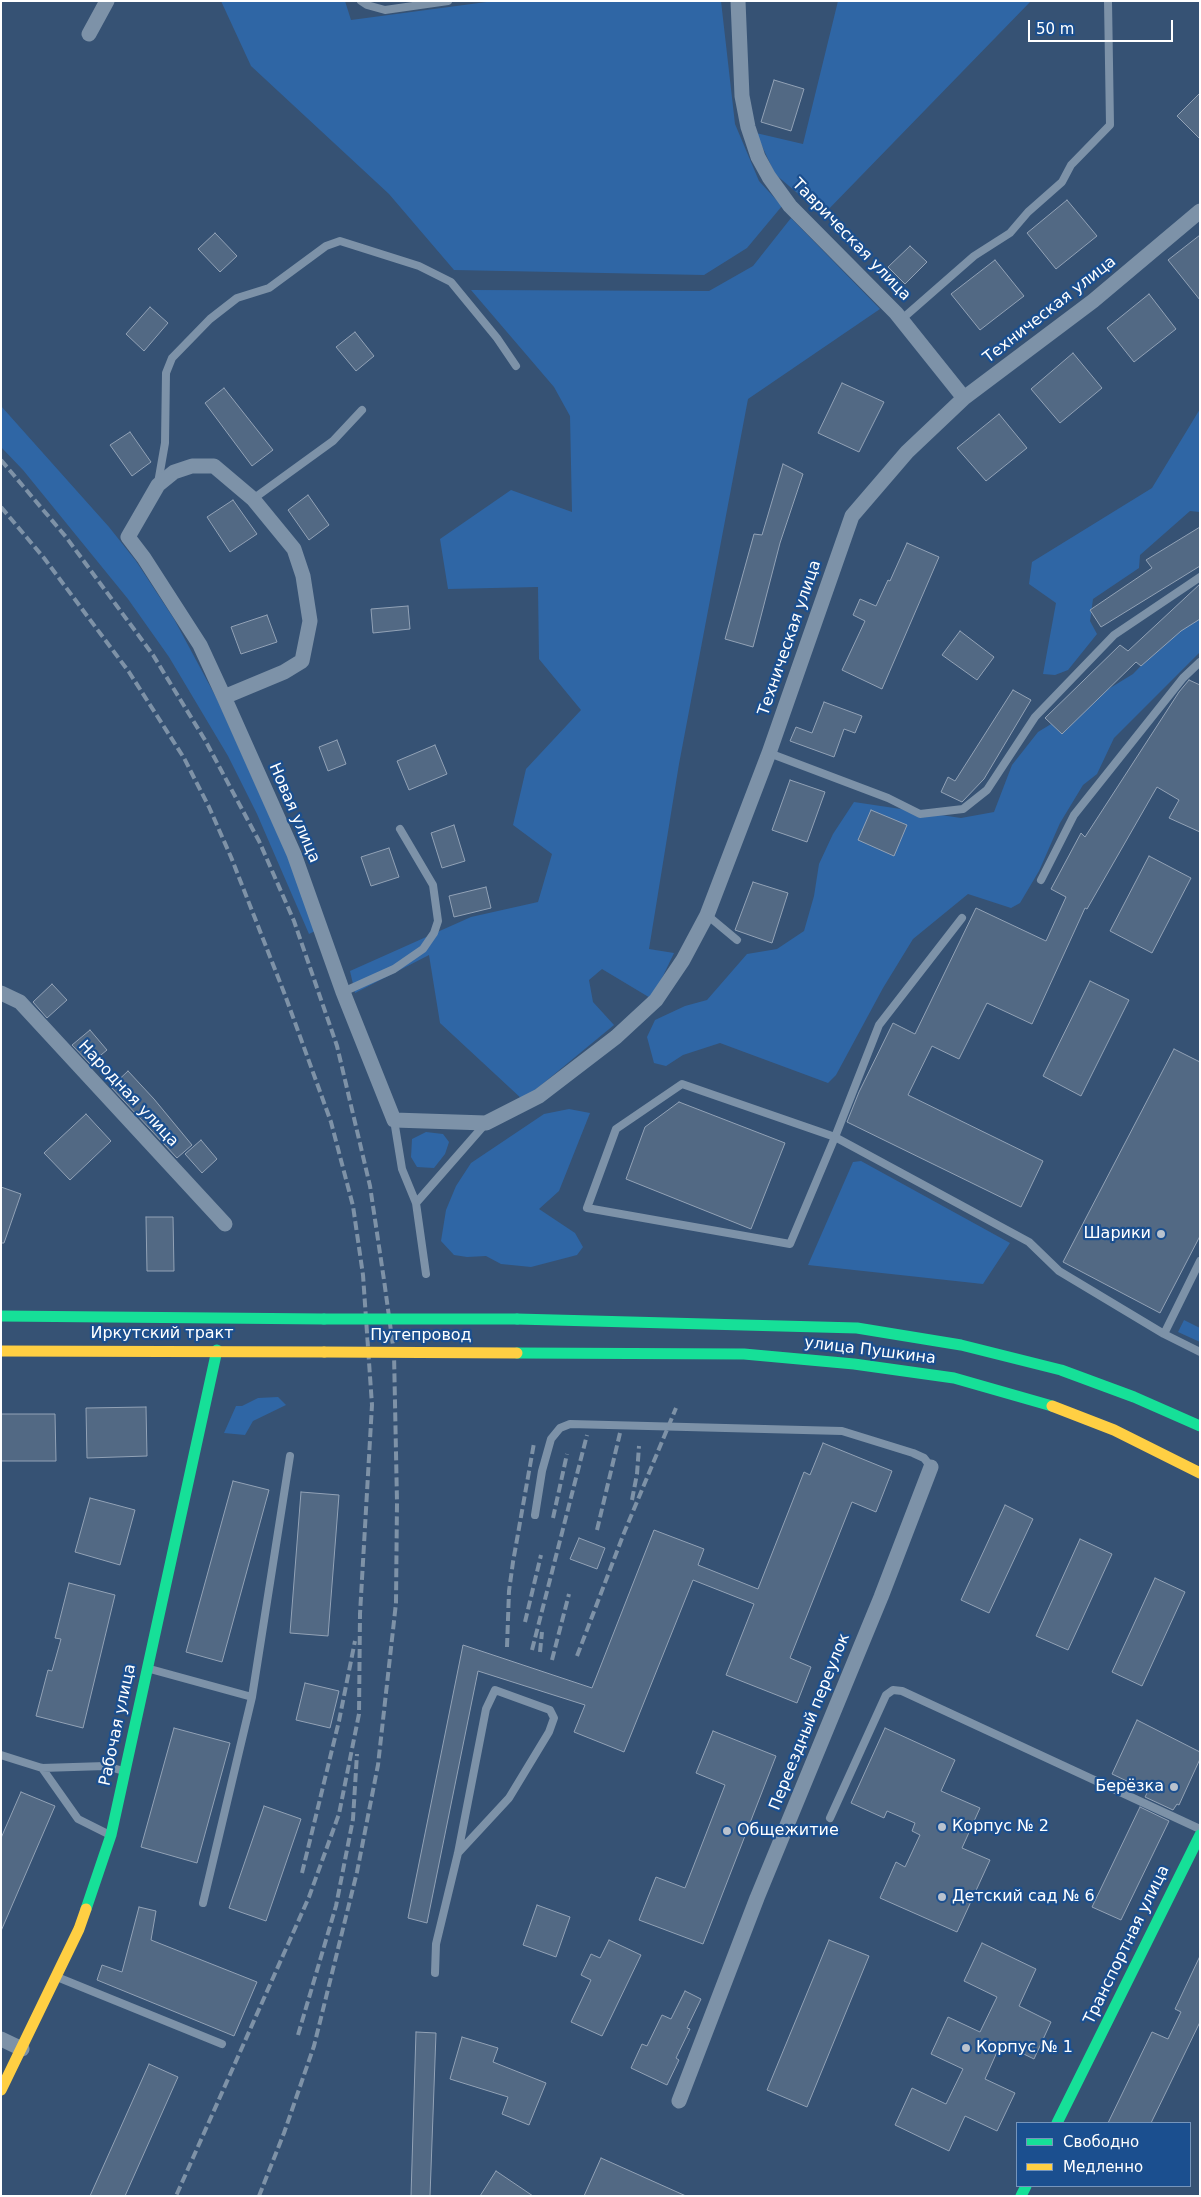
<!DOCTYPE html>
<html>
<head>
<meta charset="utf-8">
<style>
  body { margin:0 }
  #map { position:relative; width:1201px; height:2197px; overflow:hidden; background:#365274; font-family:"DejaVu Sans",sans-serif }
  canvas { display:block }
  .frame { position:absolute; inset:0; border:2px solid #fff; pointer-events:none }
  .legend { position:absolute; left:1016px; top:2122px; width:175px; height:65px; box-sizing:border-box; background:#1b4f8f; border:1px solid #7695bc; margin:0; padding:6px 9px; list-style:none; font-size:15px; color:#fff }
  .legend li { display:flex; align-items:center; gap:10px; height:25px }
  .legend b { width:25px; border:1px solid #7695bc }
  .scale { position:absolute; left:1028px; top:20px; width:145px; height:22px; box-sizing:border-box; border:2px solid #fff; border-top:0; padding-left:6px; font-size:15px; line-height:18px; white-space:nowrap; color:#fff; -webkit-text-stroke:4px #1b4f8f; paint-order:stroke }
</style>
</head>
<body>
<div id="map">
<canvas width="1201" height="2197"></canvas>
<div class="frame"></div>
<ul class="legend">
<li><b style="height:6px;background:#16e098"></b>Свободно</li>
<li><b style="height:6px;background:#ffcf43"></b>Медленно</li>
</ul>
<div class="scale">50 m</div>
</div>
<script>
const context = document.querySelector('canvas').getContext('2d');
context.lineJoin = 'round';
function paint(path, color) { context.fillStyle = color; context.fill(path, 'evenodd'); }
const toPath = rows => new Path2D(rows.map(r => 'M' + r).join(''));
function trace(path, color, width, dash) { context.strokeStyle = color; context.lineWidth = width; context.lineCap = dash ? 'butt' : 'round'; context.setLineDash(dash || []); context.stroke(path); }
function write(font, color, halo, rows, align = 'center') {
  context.font = font + ' "DejaVu Sans",sans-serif'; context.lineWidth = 4.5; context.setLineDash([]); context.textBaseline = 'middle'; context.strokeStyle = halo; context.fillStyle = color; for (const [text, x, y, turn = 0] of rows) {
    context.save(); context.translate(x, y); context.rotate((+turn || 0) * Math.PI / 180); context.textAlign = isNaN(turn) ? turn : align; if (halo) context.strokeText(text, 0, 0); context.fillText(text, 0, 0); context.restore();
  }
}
const green = toPath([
  [221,1,345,1,351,20,494,1,721,1,735,124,759,181,782,206,747,248,704,275,454,270,389,194,251,66],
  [838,1,1031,1,823,215,775,174,756,133,803,144],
  [791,218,880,309,748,399,679,764,649,949,674,953,652,999,602,969,589,980,593,1002,614,1025,523,1100,440,1023,429,955,355,993,350,971,471,917,538,902,552,854,513,825,526,769,581,710,539,659,538,587,448,589,440,539,511,490,572,512,570,416,554,387,471,290,709,291,753,266],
  [1,406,109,527,136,561,174,619,217,699,287,855,315,931,309,934,257,814,228,756,169,657,128,599,23,470,1,447],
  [1200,409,1200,512,1190,511,1140,555,1139,568,1093,599,1090,621,1097,634,1068,670,1055,675,1043,674,1056,603,1029,584,1032,562,1152,488],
  [1200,605,1200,652,1114,738,1097,774,1083,785,1060,823,1039,871,1020,903,1011,908,968,894,913,939,883,988,836,1075,828,1083,720,1043,683,1055,666,1066,654,1063,647,1037,655,1020,685,1006,707,1000,747,954,777,949,804,931,814,896,819,864,833,834,854,802,961,818,994,812,1012,765,1038,732,1133,674],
  [569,1109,590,1113,559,1191,539,1209,575,1233,583,1247,577,1255,531,1267,501,1264,486,1256,467,1257,454,1255,441,1241,446,1210,456,1186,471,1163,544,1114],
  [426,1132,443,1134,449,1142,445,1154,434,1168,417,1167,411,1157,412,1139],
  [861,1161,1010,1243,983,1284,808,1265,853,1162],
  [1184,1320,1200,1328,1200,1342,1178,1332],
  [278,1397,286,1405,253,1421,245,1435,224,1433,236,1406,242,1406,258,1398]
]);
const building = toPath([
  [774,80,804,89,791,131,761,122,774,80],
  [1200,93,1200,139,1177,116,1200,93],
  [1067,200,1097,236,1056,269,1027,233,1067,200],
  [215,233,237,256,220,272,198,249,215,233],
  [1200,235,1200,300,1168,260,1200,235],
  [910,246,927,262,905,284,888,267,910,246],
  [995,260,1024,296,980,330,951,294,995,260],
  [1149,294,1176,329,1134,362,1107,328,1149,294],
  [150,307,168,323,144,351,126,334,150,307],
  [355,332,374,356,356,371,336,347,355,332],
  [1073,353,1102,388,1060,423,1031,389,1073,353],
  [842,383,884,402,859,452,818,433,842,383],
  [224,388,273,450,252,466,205,403,224,388],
  [999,414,1027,448,986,481,957,448,999,414],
  [130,432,151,462,132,476,110,445,130,432],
  [783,464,803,474,780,543,753,647,725,639,754,534,762,535,783,464],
  [308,495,329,525,309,540,288,510,308,495],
  [233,500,257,534,230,552,207,517,233,500],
  [1200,527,1200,566,1101,627,1090,610,1152,568,1146,560,1200,527],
  [907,543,939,557,882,689,842,670,865,621,853,615,860,599,876,606,888,580,890,581,907,543],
  [1200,584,1200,619,1181,631,1141,666,1136,662,1062,734,1045,718,1120,645,1128,651,1200,584],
  [408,606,410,629,373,633,371,609,408,606],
  [267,615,277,642,241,654,231,627,267,615],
  [960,631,994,657,977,680,942,655,960,631],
  [1189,680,1200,685,1200,832,1169,818,1179,800,1157,787,1087,909,1085,908,1032,1024,987,1003,959,1059,932,1046,908,1095,1043,1161,1021,1207,847,1122,859,1092,893,1023,915,1034,976,908,1046,941,1066,897,1051,889,1081,833,1085,837,1179,692,1189,680],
  [1013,690,1031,700,984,779,962,802,941,792,948,777,955,781,1013,690],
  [824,702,862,716,855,733,844,729,834,757,790,741,796,727,812,733,824,702],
  [337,740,346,764,328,771,319,747,337,740],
  [435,745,447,774,409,790,397,761,435,745],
  [790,780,825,792,807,842,772,830,790,780],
  [871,810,907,825,894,856,858,840,871,810],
  [454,825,465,861,442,868,431,833,454,825],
  [389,848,399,877,371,886,361,857,389,848],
  [1149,856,1191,878,1152,953,1110,931,1149,856],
  [753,882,788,893,772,943,735,930,753,882],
  [486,887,491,908,454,917,449,896,486,887],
  [1090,981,1129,1000,1081,1096,1043,1076,1090,981],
  [52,984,67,1000,47,1018,33,1002,52,984],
  [90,1030,107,1050,90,1064,72,1045,90,1030],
  [1174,1049,1200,1062,1200,1236,1160,1313,1063,1262,1174,1049],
  [128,1071,154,1099,192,1145,177,1158,111,1087,128,1071],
  [679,1102,785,1143,751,1229,626,1179,645,1127,679,1102],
  [86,1114,111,1141,70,1180,44,1153,86,1114],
  [201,1140,217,1159,202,1173,185,1154,201,1140],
  [1,1187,21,1194,4,1243,1,1243,1,1187],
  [146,1217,173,1217,174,1271,147,1271,146,1217],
  [146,1407,147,1456,87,1458,86,1408,146,1407],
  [1,1414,55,1414,56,1461,1,1461,1,1414],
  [823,1443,892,1471,876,1512,852,1502,790,1658,811,1667,797,1703,726,1675,754,1604,693,1580,624,1752,574,1732,585,1705,478,1671,427,1923,408,1918,463,1645,592,1688,654,1530,704,1549,698,1565,758,1589,804,1472,810,1475,823,1443],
  [233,1481,269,1490,222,1662,186,1652,233,1481],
  [301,1492,339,1495,328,1636,290,1633,301,1492],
  [90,1498,135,1510,120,1565,75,1552,90,1498],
  [1005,1505,1033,1519,989,1613,961,1600,1005,1505],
  [579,1538,605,1548,597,1569,570,1559,579,1538],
  [1080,1539,1112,1554,1068,1650,1036,1636,1080,1539],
  [1155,1578,1185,1592,1142,1686,1112,1672,1155,1578],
  [69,1583,115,1595,83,1728,36,1716,48,1670,52,1671,61,1639,55,1638,69,1583],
  [305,1683,339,1691,330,1728,296,1720,305,1683],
  [1137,1720,1200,1752,1200,1759,1179,1805,1177,1804,1173,1810,1145,1797,1148,1791,1112,1774,1137,1720],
  [174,1728,230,1743,197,1863,141,1847,174,1728],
  [885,1728,955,1760,941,1791,980,1808,962,1848,990,1860,957,1932,880,1898,896,1862,905,1867,920,1835,912,1831,915,1823,887,1811,884,1818,851,1803,885,1728],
  [713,1731,776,1756,703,1944,639,1920,656,1877,685,1888,725,1785,696,1773,713,1731],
  [21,1792,55,1806,1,1931,1,1838,21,1792],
  [264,1806,301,1819,266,1921,229,1908,264,1806],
  [1140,1807,1169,1821,1121,1920,1092,1907,1140,1807],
  [537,1905,570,1917,556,1957,523,1945,537,1905],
  [139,1907,156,1911,151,1940,257,1982,234,2036,97,1980,102,1965,122,1972,139,1907],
  [609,1940,641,1955,602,2036,571,2022,591,1980,581,1975,591,1954,600,1958,609,1940],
  [829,1940,869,1956,807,2107,767,2090,829,1940],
  [982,1943,1036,1969,1019,2006,1051,2022,1034,2059,1001,2043,985,2079,1015,2093,997,2131,965,2116,949,2151,895,2125,912,2088,946,2104,963,2069,931,2054,948,2017,980,2032,997,1997,964,1981,982,1943],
  [1200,1956,1200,2022,1151,2123,1108,2123,1152,2032,1168,2039,1181,2012,1175,2009,1200,1956],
  [685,1991,701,1999,687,2028,690,2029,676,2058,679,2060,667,2085,631,2068,642,2044,647,2046,662,2015,671,2019,685,1991],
  [416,2032,436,2033,430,2196,411,2196,416,2032],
  [462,2037,498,2048,493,2062,546,2083,529,2125,502,2114,508,2097,450,2079,462,2037],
  [149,2064,178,2077,125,2196,90,2196,149,2064],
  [601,2158,686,2196,584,2196,601,2158],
  [496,2171,533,2196,480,2196,496,2171]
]);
const lane = toPath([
  [361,1,367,5,385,10,448,1],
  [902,319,974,256,1010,233,1028,212,1062,182,1071,165,1110,125,1108,1],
  [158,483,165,443,166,373,172,358,210,319,237,298,269,288,326,246,340,241,419,266,451,282,497,338,516,366],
  [253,499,333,441,362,410],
  [769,753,888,798,920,814,963,809,987,790,1035,717,1114,635,1200,577],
  [1041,880,1074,815,1183,678,1200,662],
  [707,915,737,940],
  [962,918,879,1025,835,1137,682,1084,616,1129,587,1208,790,1244,835,1137,1029,1242,1059,1271,1164,1334,1200,1352],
  [343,992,394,969,423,949,434,933,438,921,433,885,400,829],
  [394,1120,402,1169,416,1203,426,1274],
  [416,1203,486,1123],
  [1164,1334,1200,1261],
  [535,1515,542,1471,551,1439,560,1428,570,1424,842,1431,913,1453,924,1458,931,1467],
  [150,1669,252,1697,290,1456],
  [1,1755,42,1768,105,1766,124,1771],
  [42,1768,78,1819,110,1835],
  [830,1818,886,1695,893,1690,902,1691,1200,1829],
  [203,1903,252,1697],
  [435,1973,436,1944,458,1853,486,1709,495,1690,550,1710,554,1718,549,1732,509,1798,458,1853],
  [57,1977,222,2044]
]);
const street = toPath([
  [738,1,742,96,748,127,758,157,769,177,790,206,896,313,964,398],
  [89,34,107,1],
  [224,697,284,672,302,661,310,621,303,576,294,549,253,499,214,466,192,466,174,472,158,485,128,537,144,558,200,645,224,697,294,854,343,992,394,1120,486,1123,539,1096,616,1037,656,1000,683,960,707,915,769,753,852,516,907,452,964,398,1093,301,1200,211],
  [1,993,20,1002,225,1224],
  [1,2039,22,2049],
  [679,2101,757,1898,881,1597,931,1467]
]);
const fast = toPath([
  [1,1316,324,1319],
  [517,1319,857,1328,961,1345,1061,1370,1134,1397,1200,1426],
  [517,1353,744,1354,854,1364,954,1378,1052,1406],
  [86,1909,111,1835,217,1350],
  [1057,2123,1200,1835],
  [1021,2196,1026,2186]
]);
const slow = toPath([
  [1,1351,324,1352],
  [1052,1406,1114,1430,1200,1473],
  [1,2090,79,1929,86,1909]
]);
const rail = toPath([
  [1,460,66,537,153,655,205,740,259,841,294,921,337,1046,370,1186,384,1280,394,1353,397,1502,396,1603,378,1765,357,1872,314,2046,284,2133,259,2196],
  [1,507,44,558,129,672,184,758,209,807,231,857,285,995,331,1122,353,1206,363,1275,372,1405,360,1614,359,1714,339,1814,309,1897,176,2196],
  [632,1500,637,1474,639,1446],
  [553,1518,567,1454],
  [597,1530,620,1433],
  [525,1622,541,1555],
  [507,1647,509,1591,513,1562,534,1443],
  [532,1650,587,1435],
  [540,1652,542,1632],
  [577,1656,624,1533,676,1408],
  [552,1660,569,1594],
  [302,1873,339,1721,355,1641],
  [298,2035,336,1906,353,1819,357,1754]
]);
const fastBridge = toPath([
  [324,1319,517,1319]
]);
const slowBridge = toPath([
  [324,1352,517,1353]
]);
const markers = [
  [1161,1234,5,"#b9c2ce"],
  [1174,1787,5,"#b9c2ce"],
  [942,1827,5,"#b9c2ce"],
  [727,1831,5,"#b9c2ce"],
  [942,1897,5,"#b9c2ce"],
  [966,2048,5,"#b9c2ce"]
];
const streetNames = [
  ["Таврическая улица",851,240,46],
  ["Техническая улица",1050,310,-38],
  ["Техническая улица",790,638,-71],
  ["Новая улица",294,813,67],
  ["Народная улица",128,1094,47],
  ["Иркутский тракт",162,1334],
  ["Путепровод",421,1336],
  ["улица Пушкина",870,1351,7],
  ["Переездный переулок",810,1722,-68],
  ["Рабочая улица",118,1725,-78],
  ["Транспортная улица",1127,1945,-64]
];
const poiNames = [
  ["Шарики",1151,1234,"right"],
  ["Берёзка",1164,1787,"right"],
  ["Корпус № 2",952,1827],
  ["Общежитие",737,1831],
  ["Детский сад № 6",952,1897],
  ["Корпус № 1",976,2048]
];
paint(green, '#2f66a5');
paint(building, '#526984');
trace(building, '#92a2b6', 1);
trace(lane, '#7d92a8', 8);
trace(street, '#7d92a8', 15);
trace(fast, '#16e098', 11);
trace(slow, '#ffcf43', 11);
trace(rail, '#7e92a7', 4, [9, 4]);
trace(fastBridge, '#16e098', 11);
trace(slowBridge, '#ffcf43', 11);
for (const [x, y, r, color] of markers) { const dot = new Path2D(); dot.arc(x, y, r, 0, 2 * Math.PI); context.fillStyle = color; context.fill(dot); trace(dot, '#1b4f8f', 2); }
write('16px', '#fff', '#1b4f8f', streetNames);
write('16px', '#fff', '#1b4f8f', poiNames, 'left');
</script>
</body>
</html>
